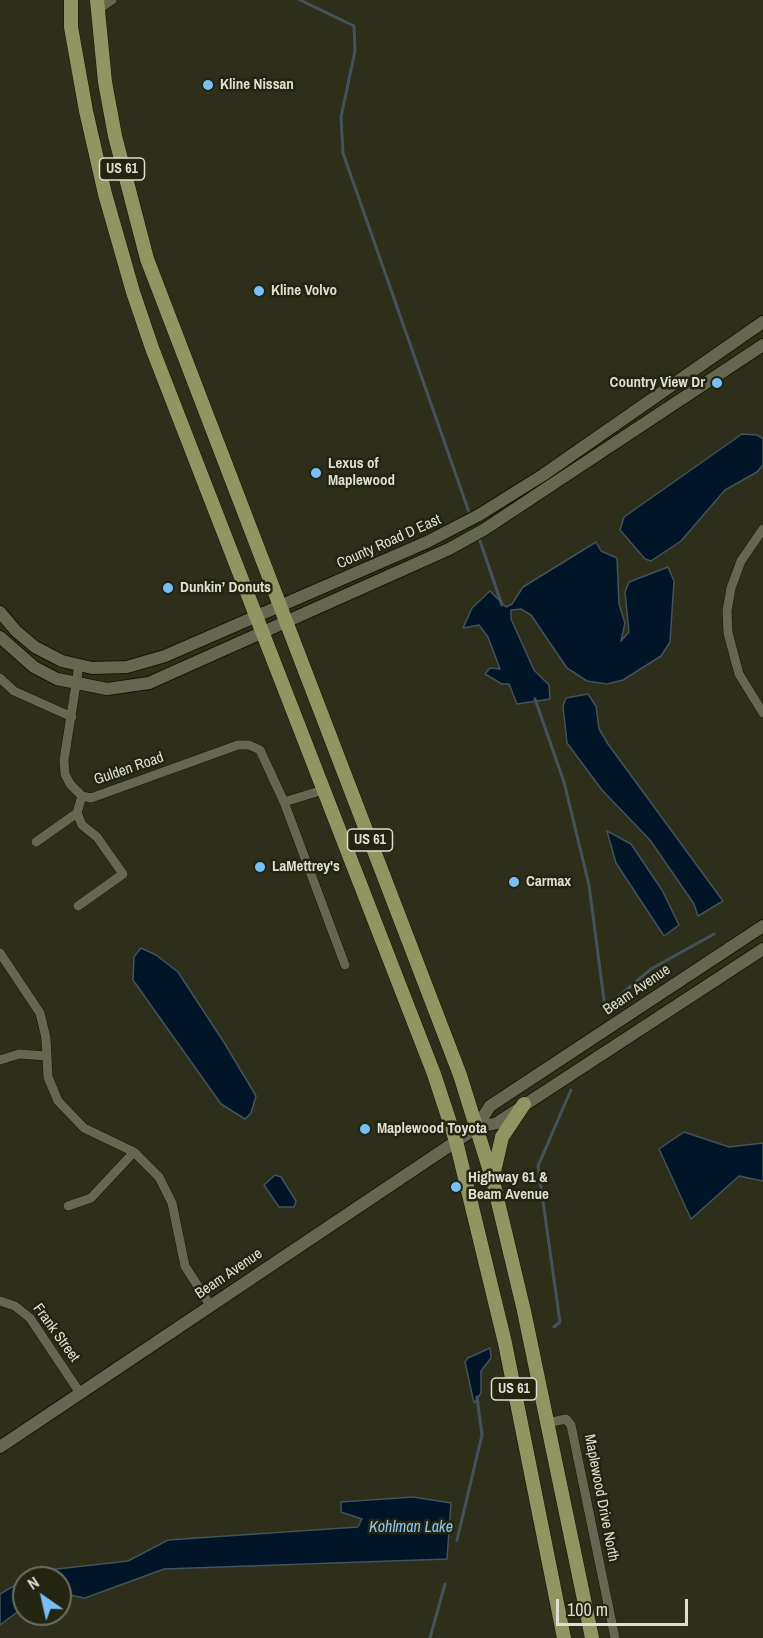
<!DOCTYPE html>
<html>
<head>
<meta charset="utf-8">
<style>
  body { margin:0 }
  #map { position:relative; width:763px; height:1638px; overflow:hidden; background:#2d2f1b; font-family:"Archivo Narrow",sans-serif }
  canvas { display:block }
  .north { position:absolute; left:12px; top:1566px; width:60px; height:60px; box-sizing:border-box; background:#242511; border:2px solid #6e6f5e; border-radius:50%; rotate:326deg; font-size:16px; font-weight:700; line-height:24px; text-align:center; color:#dedfd2 }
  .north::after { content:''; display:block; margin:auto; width:21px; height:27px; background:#78bff7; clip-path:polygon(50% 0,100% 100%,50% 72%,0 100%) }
  .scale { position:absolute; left:556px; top:1599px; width:132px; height:27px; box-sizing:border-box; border:3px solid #dedfd2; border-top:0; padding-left:8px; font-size:18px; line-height:21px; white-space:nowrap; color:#dedfd2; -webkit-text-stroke:4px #242511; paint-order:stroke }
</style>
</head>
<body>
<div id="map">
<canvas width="763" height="1638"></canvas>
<div class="north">N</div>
<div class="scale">100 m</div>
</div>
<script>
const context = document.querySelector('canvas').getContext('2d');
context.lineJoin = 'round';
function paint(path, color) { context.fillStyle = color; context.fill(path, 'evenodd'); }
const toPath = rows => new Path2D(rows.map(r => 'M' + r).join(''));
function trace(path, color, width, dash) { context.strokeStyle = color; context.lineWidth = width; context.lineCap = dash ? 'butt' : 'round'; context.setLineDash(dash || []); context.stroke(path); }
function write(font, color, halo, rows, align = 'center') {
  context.font = font + ' "Archivo Narrow",sans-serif'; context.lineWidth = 5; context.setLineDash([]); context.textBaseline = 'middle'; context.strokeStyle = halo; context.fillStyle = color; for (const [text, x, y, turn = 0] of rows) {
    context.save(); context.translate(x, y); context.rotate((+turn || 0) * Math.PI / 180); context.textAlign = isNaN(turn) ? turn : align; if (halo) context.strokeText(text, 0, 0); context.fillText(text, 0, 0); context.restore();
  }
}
const water = toPath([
  [742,434,757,435,763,439,763,465,757,472,725,490,681,541,651,561,645,559,620,530,624,517,742,434],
  [596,542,601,551,617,558,619,604,625,623,621,641,629,632,625,592,629,582,668,567,674,581,670,642,661,656,623,680,607,684,587,681,567,668,531,615,521,609,511,610,511,619,534,670,549,685,550,699,517,704,509,684,502,684,485,674,490,668,500,669,488,637,479,625,463,628,472,608,490,591,506,607,512,604,523,587,596,542],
  [588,694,596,706,599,729,608,744,723,901,698,916,694,904,650,840,602,790,567,743,563,706,566,698,588,694],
  [607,831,631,844,662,890,679,925,664,936,616,863,607,831],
  [141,948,156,955,178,972,225,1044,256,1096,251,1113,245,1119,221,1104,133,980,134,957,141,948],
  [684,1132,729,1147,763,1143,763,1181,739,1176,691,1219,659,1149,684,1132],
  [275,1175,281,1177,296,1201,294,1207,279,1207,264,1185,275,1175],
  [490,1348,491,1358,481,1371,481,1393,474,1403,465,1362,468,1358,490,1348],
  [413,1497,451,1503,447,1559,164,1569,85,1598,60,1593,60,1578,28,1578,39,1571,128,1561,168,1540,358,1527,362,1519,341,1512,341,1502,413,1497],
  [24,1580,24,1607,0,1625,0,1594,24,1580]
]);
const stream = toPath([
  [300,0,354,26,355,51,341,117,343,153,470,515],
  [479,538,502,605],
  [535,699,564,782,589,885,605,1008],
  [605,1008,651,969,714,934],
  [554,1327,560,1322,538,1166,571,1090],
  [457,1540,482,1435,477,1397],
  [430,1638,445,1584]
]);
const street = toPath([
  [97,10,112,0],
  [763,529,741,561,731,588,727,611,728,633,739,674,763,713],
  [79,665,64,760,65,774,70,784,82,796,91,798,238,745,249,745,260,750,284,802,345,965],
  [0,678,14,691,72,717],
  [284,802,323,790],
  [36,842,77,813],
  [78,906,123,874,97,837,82,825,77,813,82,796],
  [0,953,40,1013,46,1038,48,1077,58,1101,84,1128,134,1152,159,1177,172,1203,185,1266,210,1305],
  [0,1060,19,1054,46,1056],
  [68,1206,91,1198,134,1152],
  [0,1301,15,1306,30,1318,80,1393],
  [547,1423,566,1419,571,1425,615,1638]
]);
const secondary = toPath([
  [0,612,16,631,35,647,62,661,92,668,127,667,165,656,427,542,479,515,543,475,763,322],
  [0,637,34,667,57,679,107,689,149,683,449,549,485,529,763,345],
  [476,1128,490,1106,763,926],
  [0,1447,476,1128,497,1123,763,949]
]);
const primary = toPath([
  [71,0,71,27,86,111,105,194,133,292,152,348,434,1074,456,1141,505,1343,564,1638],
  [97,0,105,82,115,136,147,259,460,1075,493,1181,524,1311,592,1638],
  [493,1176,502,1137,524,1104]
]);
const markers = [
  [208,85,6,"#78bff7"],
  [259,291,6,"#78bff7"],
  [717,383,6,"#78bff7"],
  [316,473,6,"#78bff7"],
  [168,588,6,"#78bff7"],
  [260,867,6,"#78bff7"],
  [514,882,6,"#78bff7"],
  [365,1129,6,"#78bff7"],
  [456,1187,6,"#78bff7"]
];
const shields = [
  [122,169,45],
  [370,840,45],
  [514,1389,45]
];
const shieldNames = [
  ["US 61",122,169],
  ["US 61",370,840],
  ["US 61",514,1389]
];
const poiNames = [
  ["Kline Nissan",220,85],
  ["Kline Volvo",271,291],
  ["Country View Dr",705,383,"right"],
  ["Lexus of",328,464],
  ["Maplewood",328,481],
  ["Dunkin’ Donuts",180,588],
  ["LaMettrey's",272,867],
  ["Carmax",526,882],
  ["Maplewood Toyota",377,1129],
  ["Highway 61 &",468,1178],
  ["Beam Avenue",468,1195]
];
const streetNames = [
  ["County Road D East",389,542,-24],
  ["Gulden Road",129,769,-19],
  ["Beam Avenue",637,990,-34],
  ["Beam Avenue",229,1274,-34],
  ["Frank Street",56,1333,54],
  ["Maplewood Drive North",601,1498,79]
];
const waterNames = [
  ["Kohlman Lake",411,1528]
];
paint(water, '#001528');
trace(water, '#43525b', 1.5);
trace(stream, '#43525b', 3);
trace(street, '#161704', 10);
trace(secondary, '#161704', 14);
trace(primary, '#161704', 15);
trace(street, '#656751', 9);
trace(secondary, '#656751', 12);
trace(primary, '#919561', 14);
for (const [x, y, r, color] of markers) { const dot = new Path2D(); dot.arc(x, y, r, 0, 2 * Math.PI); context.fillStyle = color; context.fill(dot); trace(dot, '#242511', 2); }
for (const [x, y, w] of shields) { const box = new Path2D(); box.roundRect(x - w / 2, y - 11, w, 22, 4.5); context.fillStyle = '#242511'; context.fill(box); trace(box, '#dedfd2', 1.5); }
write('bold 14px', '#dedfd2', null, shieldNames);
write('bold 15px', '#dedfd2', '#242511', poiNames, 'left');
write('15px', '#dedfd2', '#242511', streetNames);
write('italic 16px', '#8ac8fa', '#242511', waterNames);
</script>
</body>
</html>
